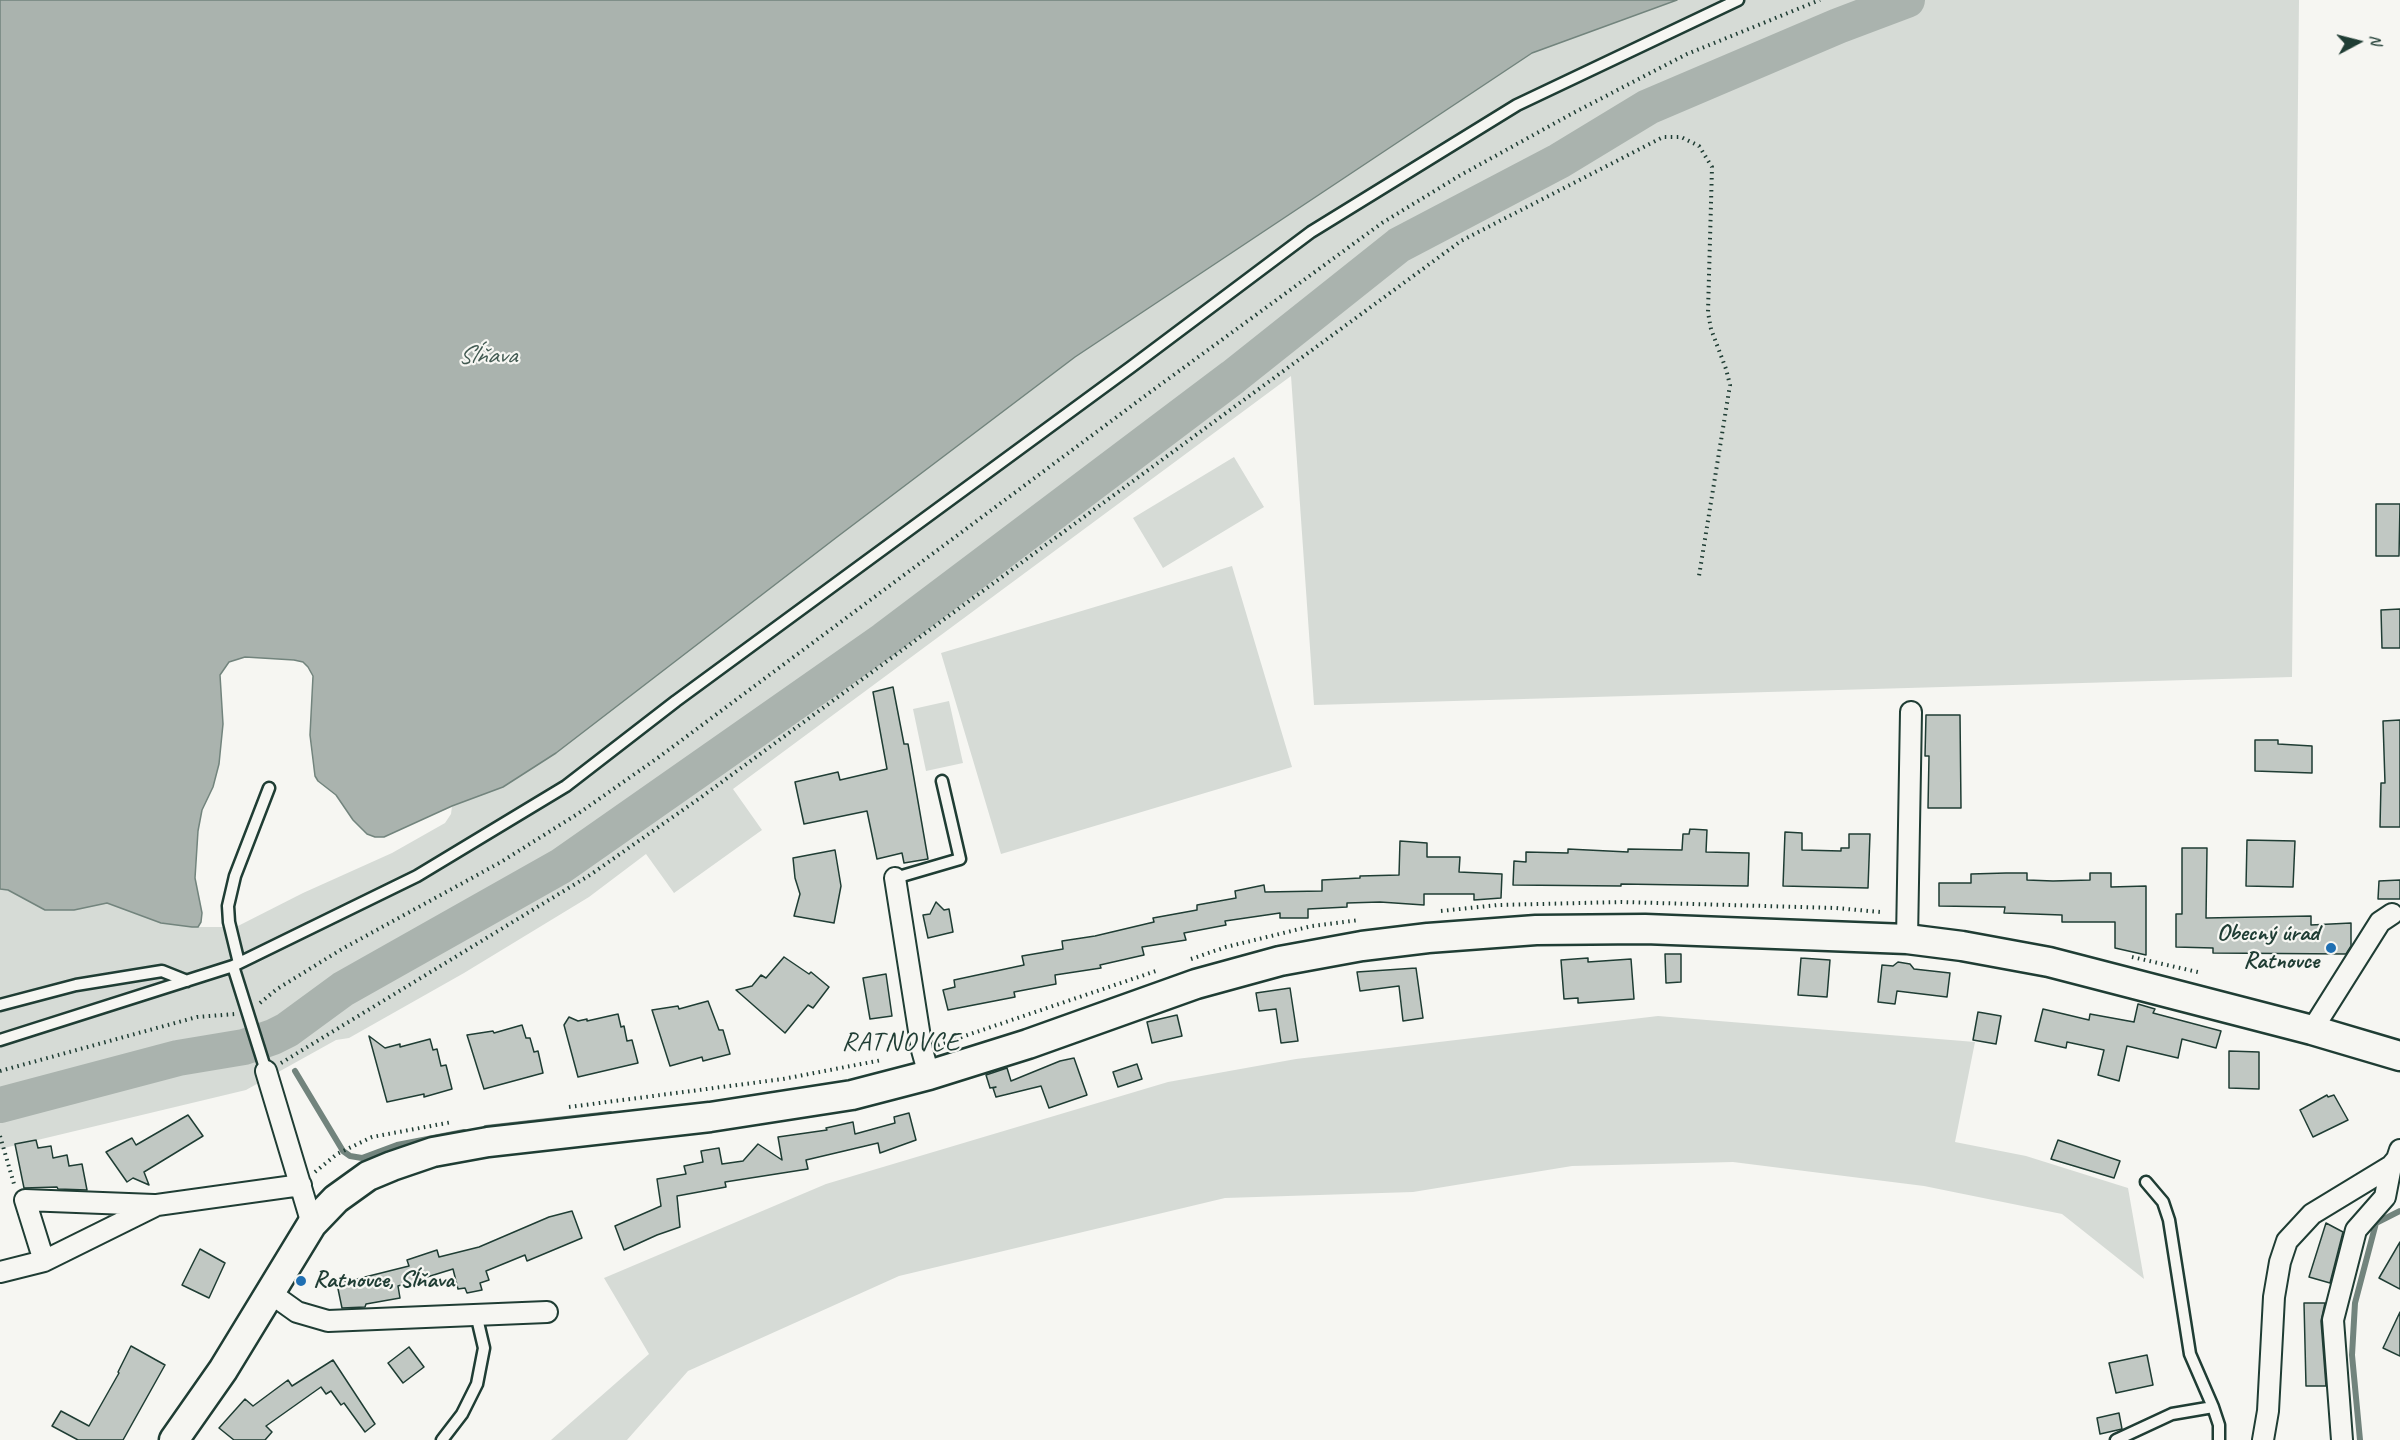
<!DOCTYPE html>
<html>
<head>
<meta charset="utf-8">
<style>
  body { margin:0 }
  #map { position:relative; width:2400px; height:1440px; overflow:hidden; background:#f6f6f2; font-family:Caveat,sans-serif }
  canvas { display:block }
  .north { position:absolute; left:2328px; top:12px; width:60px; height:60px; -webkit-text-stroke:4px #f6f6f2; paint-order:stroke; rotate:83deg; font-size:16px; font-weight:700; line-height:24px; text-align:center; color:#1f3d34 }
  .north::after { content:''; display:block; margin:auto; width:21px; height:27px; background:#1f3d34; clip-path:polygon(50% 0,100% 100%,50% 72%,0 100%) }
</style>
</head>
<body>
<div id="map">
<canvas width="2400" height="1440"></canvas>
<div class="north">N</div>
</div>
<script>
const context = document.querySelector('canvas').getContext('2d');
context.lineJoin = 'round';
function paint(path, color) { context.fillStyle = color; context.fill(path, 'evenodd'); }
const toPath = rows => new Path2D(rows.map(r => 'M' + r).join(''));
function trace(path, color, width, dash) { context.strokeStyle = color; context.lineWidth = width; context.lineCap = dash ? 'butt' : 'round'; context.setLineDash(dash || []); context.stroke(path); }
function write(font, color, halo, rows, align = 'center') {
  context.font = font + ' Caveat,sans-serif'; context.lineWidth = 4.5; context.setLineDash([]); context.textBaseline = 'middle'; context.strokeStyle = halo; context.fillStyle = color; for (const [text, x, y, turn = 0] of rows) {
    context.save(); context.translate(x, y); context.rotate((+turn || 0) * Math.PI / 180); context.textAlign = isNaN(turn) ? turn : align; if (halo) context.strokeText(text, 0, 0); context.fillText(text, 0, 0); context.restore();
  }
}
const green = toPath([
  [1677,0,2299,0,2292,677,1314,705,1291,376,733,789,762,830,674,893,646,854,589,897,464,973,349,1038,336,1040,246,1090,0,1149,0,889,8,890,45,910,74,910,107,903,161,923,192,927,236,927,303,893,392,853,445,823,451,814,452,806,503,787,1075,357,1532,53],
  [1234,457,1264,507,1163,568,1133,518],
  [1232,566,1292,767,1001,854,941,653],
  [949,701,963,763,926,771,913,709],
  [1658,1016,1975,1042,1955,1142,2026,1156,2128,1188,2144,1279,2062,1214,1924,1186,1733,1162,1572,1166,1413,1192,1225,1198,899,1276,688,1371,627,1440,551,1440,649,1354,604,1278,826,1184,1168,1082,1296,1059]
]);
const water = toPath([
  [0,0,1677,0,1532,53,1075,357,837,537,556,753,503,787,452,806,384,837,375,837,367,834,353,820,336,795,318,781,315,776,310,735,313,676,308,667,303,662,294,660,245,657,229,662,220,675,223,724,219,764,213,787,202,810,198,831,195,878,202,913,201,922,198,927,192,927,161,923,107,903,74,910,45,910,8,890,0,889,0,0]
]);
const stream = toPath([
  [277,1035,281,1045],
  [295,1071,343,1151,350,1156,362,1158,397,1145,464,1132],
  [486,1128,610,1114],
  [2360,1440,2352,1355,2355,1303,2376,1223,2400,1211]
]);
const river = toPath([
  [0,1105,178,1058,244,1047,273,1037,287,1030,343,989,561,866,884,640,1233,377,1399,245,1559,161,1648,107,1838,26,1907,0]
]);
const building = toPath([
  [2376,504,2400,504,2399,556,2376,556,2376,504],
  [2400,609,2400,648,2382,648,2381,610,2400,609],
  [893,687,904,744,908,744,928,859,904,863,902,853,877,859,867,811,804,824,795,782,838,772,840,780,887,769,873,692,893,687],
  [1926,715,1960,715,1961,808,1928,808,1929,756,1925,756,1926,715],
  [2400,720,2400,827,2380,827,2381,783,2385,783,2383,721,2400,720],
  [2255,740,2278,740,2278,744,2312,746,2312,773,2255,771,2255,740],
  [1690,829,1707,830,1706,852,1749,853,1748,886,1621,884,1621,886,1513,885,1514,861,1526,862,1526,852,1568,853,1568,849,1628,852,1628,849,1682,850,1683,834,1689,834,1690,829],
  [1785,832,1802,833,1802,850,1841,851,1841,848,1849,848,1849,834,1870,834,1868,888,1783,886,1785,832],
  [2247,840,2295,841,2293,887,2246,886,2247,840],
  [1400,841,1427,843,1427,857,1460,857,1459,872,1502,874,1501,898,1474,900,1474,894,1424,894,1424,905,1380,902,1347,903,1347,907,1308,909,1308,918,1280,918,1280,913,1225,921,1226,925,1184,933,1186,940,1142,947,1144,955,1100,965,1101,968,1055,975,1056,984,1014,992,1015,997,948,1010,943,990,955,987,954,980,1024,965,1022,956,1063,949,1062,941,1095,936,1154,922,1153,918,1197,910,1197,905,1236,898,1235,891,1264,885,1265,892,1322,891,1322,880,1360,878,1360,876,1399,875,1400,841],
  [2182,848,2207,848,2206,918,2311,916,2311,925,2351,923,2351,946,2346,954,2213,953,2213,948,2176,947,2176,914,2182,914,2182,848],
  [835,850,841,886,834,923,794,916,800,894,795,878,793,858,835,850],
  [2006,873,2027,873,2027,880,2053,881,2090,880,2090,873,2111,873,2111,887,2146,886,2146,955,2115,948,2115,922,2062,922,2062,915,2004,913,2005,907,1939,906,1939,883,1971,883,1971,874,2006,873],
  [2400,880,2400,899,2378,899,2379,881,2400,880],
  [936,902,944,910,949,909,953,932,928,938,923,915,930,914,936,902],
  [1665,954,1681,954,1681,982,1666,983,1665,954],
  [784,957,809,974,811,972,829,987,813,1008,808,1005,785,1033,736,990,752,986,761,975,766,978,784,957],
  [1588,958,1588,962,1631,959,1634,999,1578,1003,1578,998,1564,999,1561,960,1588,958],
  [1801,958,1830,960,1827,997,1798,995,1801,958],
  [1898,962,1910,964,1914,969,1950,973,1947,997,1897,991,1895,1004,1878,1002,1882,965,1893,966,1898,962],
  [1416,968,1423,1018,1403,1021,1399,986,1360,991,1357,972,1416,968],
  [886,974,892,1016,870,1019,863,978,886,974],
  [1290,988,1298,1041,1281,1043,1276,1009,1259,1011,1256,993,1290,988],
  [708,1001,719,1030,723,1030,730,1054,703,1061,702,1057,670,1066,652,1010,678,1006,679,1009,708,1001],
  [2138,1004,2155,1009,2153,1013,2221,1031,2216,1048,2182,1039,2178,1058,2127,1046,2119,1081,2098,1075,2104,1050,2067,1042,2066,1048,2035,1041,2043,1009,2089,1020,2090,1014,2134,1022,2138,1004],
  [1978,1012,2001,1016,1996,1044,1973,1040,1978,1012],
  [618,1014,621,1027,624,1026,627,1041,632,1040,638,1063,578,1077,564,1025,569,1017,578,1021,587,1019,587,1021,618,1014],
  [1177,1015,1182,1036,1152,1043,1147,1022,1177,1015],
  [522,1025,526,1038,530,1038,534,1052,538,1051,543,1073,484,1089,467,1035,493,1031,494,1033,522,1025],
  [369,1036,385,1048,400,1044,400,1047,430,1039,433,1050,437,1049,441,1066,446,1065,452,1089,424,1097,424,1094,387,1102,369,1036],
  [2229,1051,2259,1052,2259,1089,2229,1088,2229,1051],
  [1074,1058,1087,1095,1049,1108,1041,1086,996,1097,993,1088,996,1087,990,1088,986,1075,1007,1068,1011,1081,1060,1061,1074,1058],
  [1137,1064,1142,1079,1118,1087,1113,1072,1137,1064],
  [2327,1095,2328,1097,2334,1095,2348,1120,2313,1137,2300,1110,2327,1095],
  [909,1113,916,1140,880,1153,878,1143,806,1160,808,1169,725,1182,726,1187,677,1196,680,1227,657,1235,624,1250,615,1226,661,1206,657,1179,686,1174,684,1166,703,1162,701,1151,719,1148,722,1164,743,1161,758,1144,782,1160,778,1137,827,1130,826,1128,853,1122,855,1134,895,1123,894,1117,909,1113],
  [188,1115,203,1136,144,1172,149,1185,133,1178,127,1182,106,1152,132,1138,136,1145,188,1115],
  [36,1140,38,1148,51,1146,53,1158,67,1155,69,1166,82,1164,87,1190,58,1189,57,1187,24,1188,15,1144,36,1140],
  [2058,1140,2120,1161,2114,1178,2051,1159,2058,1140],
  [572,1211,582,1238,527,1261,525,1255,486,1271,489,1280,480,1283,482,1290,467,1293,465,1288,458,1289,453,1269,398,1286,400,1298,366,1304,365,1307,342,1308,337,1284,409,1266,407,1260,437,1250,439,1257,479,1247,549,1217,572,1211],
  [2326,1223,2343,1232,2330,1283,2309,1277,2326,1223],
  [2400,1242,2400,1289,2379,1278,2400,1242],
  [200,1249,225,1263,209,1298,182,1285,200,1249],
  [2304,1303,2325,1303,2321,1321,2326,1386,2306,1386,2304,1303],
  [2400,1312,2400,1356,2383,1348,2400,1312],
  [131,1346,165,1365,123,1440,78,1440,52,1426,61,1411,89,1426,119,1373,118,1372,131,1346],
  [409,1347,424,1367,403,1383,388,1363,409,1347],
  [2147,1355,2153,1385,2116,1393,2109,1363,2147,1355],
  [333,1360,375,1424,365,1432,344,1403,341,1405,331,1391,326,1394,321,1387,266,1426,272,1432,265,1440,234,1440,219,1428,245,1399,253,1406,288,1380,292,1386,333,1360],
  [2119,1413,2122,1429,2100,1434,2097,1418,2119,1413]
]);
const path = toPath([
  [1441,911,1498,905,1622,902,1836,908,1880,912],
  [2132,957,2202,973],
  [1191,959,1226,947,1312,926,1359,920],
  [260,1003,277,989,342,949,501,862,579,813,659,757,1153,390,1382,223,1459,176,1575,112,1687,54,1820,0],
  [938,1045,1159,970],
  [281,1063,590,875,700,798,1461,241,1663,137,1681,137,1699,146,1712,167,1708,312,1711,329,1726,369,1730,385,1699,576],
  [0,1071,197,1017,235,1014],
  [569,1107,783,1079,882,1060],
  [0,1136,14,1184],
  [315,1172,337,1154,372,1137,452,1122]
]);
const lane = toPath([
  [895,878,960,859,942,781],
  [239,963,229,922,228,906,235,876,269,788],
  [233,966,266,1071],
  [0,1005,76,985,162,971,187,981],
  [0,1040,233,966,417,876,566,786,676,701,1131,367,1311,232,1517,105,1738,0],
  [2146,1182,2163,1202,2169,1220,2190,1354,2213,1407,2219,1425,2219,1440],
  [442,1440,462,1414,477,1384,484,1348,476,1314],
  [2116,1440,2172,1414,2213,1407]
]);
const street = toPath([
  [895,878,922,1050,929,1075],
  [1907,939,1911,712],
  [2312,1030,2380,922,2392,914],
  [266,1071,312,1224],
  [44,1261,25,1200,154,1205],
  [0,1272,44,1261,157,1205,301,1185],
  [269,1292,297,1312,328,1321,547,1312],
  [2263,1440,2268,1411,2274,1297,2280,1262,2287,1241,2312,1214,2391,1166,2397,1159,2400,1150],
  [2342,1440,2333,1320,2356,1230,2385,1197,2391,1166]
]);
const secondary = toPath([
  [174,1440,223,1370,312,1224,336,1199,368,1176,392,1166,433,1152,488,1142,710,1117,852,1095,929,1075,1028,1044,1196,984,1280,961,1362,946,1428,938,1536,930,1645,929,1907,939,1962,946,2049,962,2312,1030,2400,1056]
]);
const markers = [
  [2331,948,6,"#1f6fb2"],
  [301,1281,6,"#1f6fb2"]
];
const poiNames = [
  ["Obecný úrad",2319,934],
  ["Ratnovce",2319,962],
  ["Ratnovce, Sĺňava",313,1281,"left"]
];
const waterNames = [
  ["Sĺňava",487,356]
];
const quarterNames = [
  ["RATNOVCE",901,1043]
];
paint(green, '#d6dbd6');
paint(water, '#aab3ae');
trace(water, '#72847d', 1.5);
trace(stream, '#72847d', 6);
trace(river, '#aab3ae', 36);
paint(building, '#c1c8c3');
trace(building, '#1f3d34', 1.5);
trace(lane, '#1f3d34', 15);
trace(street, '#1f3d34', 24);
trace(secondary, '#1f3d34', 33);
trace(path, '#1f3d34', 4, [1.5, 4.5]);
trace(lane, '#f6f6f2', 10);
trace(street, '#f6f6f2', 20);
trace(secondary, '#f6f6f2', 28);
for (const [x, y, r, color] of markers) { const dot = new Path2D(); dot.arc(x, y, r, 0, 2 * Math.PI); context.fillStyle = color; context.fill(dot); trace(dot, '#f6f6f2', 2); }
write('bold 24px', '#1f3d34', '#f6f6f2', poiNames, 'right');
write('italic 26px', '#425a52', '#f6f6f2', waterNames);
context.letterSpacing = '1.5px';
write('27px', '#1f3d34', '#f6f6f2', quarterNames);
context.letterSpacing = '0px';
</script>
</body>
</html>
